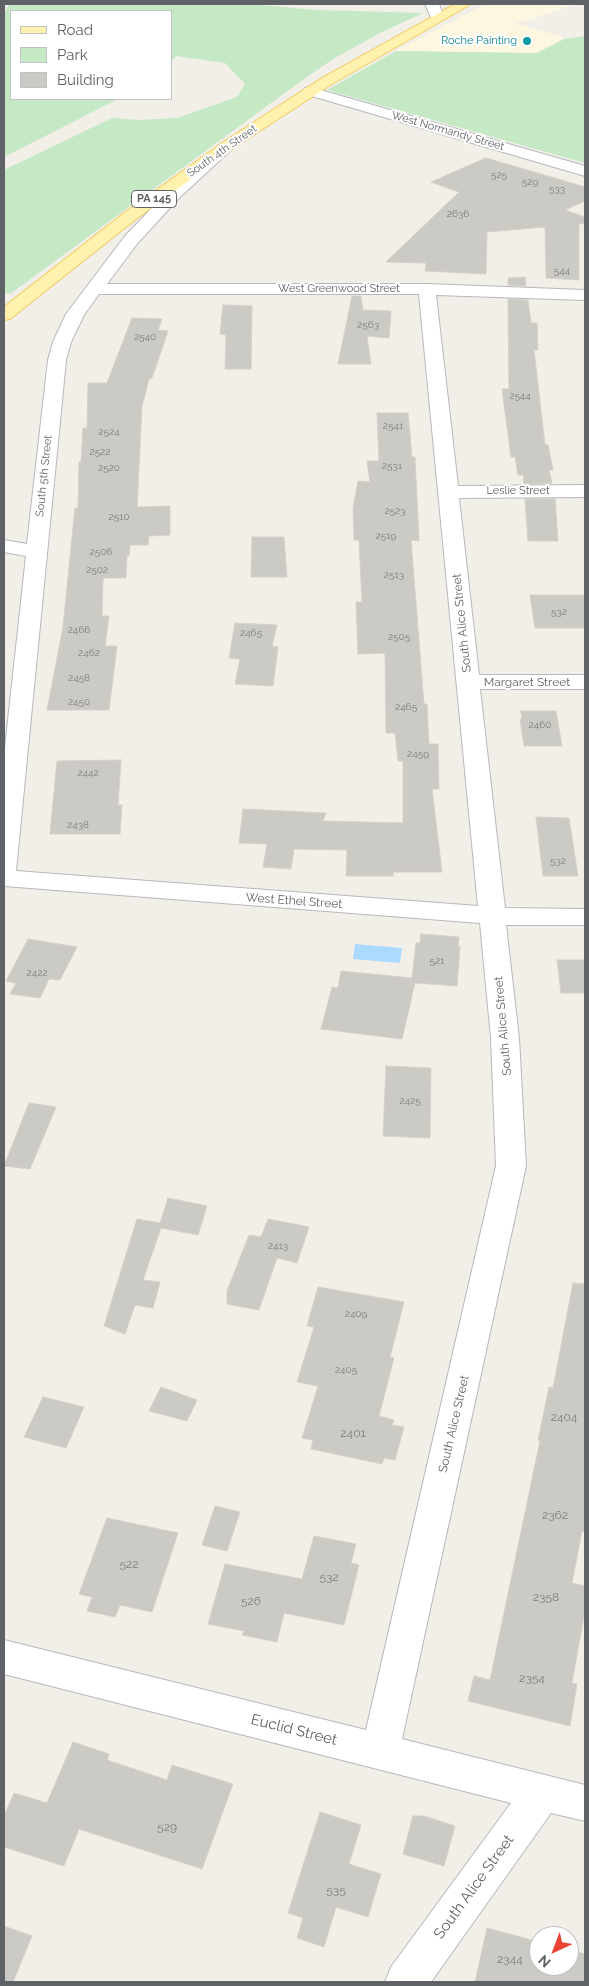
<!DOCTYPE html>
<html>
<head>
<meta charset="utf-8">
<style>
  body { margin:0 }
  #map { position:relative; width:589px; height:1986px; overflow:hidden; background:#f1efe8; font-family:Raleway,sans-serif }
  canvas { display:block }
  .frame { position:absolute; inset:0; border:5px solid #5f6368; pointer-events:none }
  .legend { position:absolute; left:10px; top:10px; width:162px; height:90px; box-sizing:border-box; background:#fff; border:1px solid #bfc1c3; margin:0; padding:6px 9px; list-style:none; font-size:15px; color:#5f6368 }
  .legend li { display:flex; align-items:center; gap:10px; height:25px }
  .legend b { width:25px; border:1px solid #bfc1c3 }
  .north { position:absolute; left:529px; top:1926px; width:50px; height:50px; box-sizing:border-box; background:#fff; border:1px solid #bfc1c3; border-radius:50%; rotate:223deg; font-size:14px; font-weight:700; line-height:20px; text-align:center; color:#5f6368 }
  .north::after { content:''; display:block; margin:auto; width:18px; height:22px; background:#ea4335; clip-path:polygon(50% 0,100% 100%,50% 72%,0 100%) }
</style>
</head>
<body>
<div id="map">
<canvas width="589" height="1986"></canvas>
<div class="frame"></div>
<ul class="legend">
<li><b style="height:6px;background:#fff2af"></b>Road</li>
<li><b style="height:14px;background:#c5e8c5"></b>Park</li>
<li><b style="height:14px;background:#cccac5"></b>Building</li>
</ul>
<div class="north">N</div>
</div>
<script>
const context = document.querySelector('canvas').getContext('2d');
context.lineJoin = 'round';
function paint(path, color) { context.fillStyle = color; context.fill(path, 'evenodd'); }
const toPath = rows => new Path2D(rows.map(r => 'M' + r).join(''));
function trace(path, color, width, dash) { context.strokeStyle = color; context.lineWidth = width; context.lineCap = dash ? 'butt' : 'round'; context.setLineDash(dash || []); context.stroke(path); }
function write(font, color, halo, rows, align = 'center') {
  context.font = font + ' Raleway,sans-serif'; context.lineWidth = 4; context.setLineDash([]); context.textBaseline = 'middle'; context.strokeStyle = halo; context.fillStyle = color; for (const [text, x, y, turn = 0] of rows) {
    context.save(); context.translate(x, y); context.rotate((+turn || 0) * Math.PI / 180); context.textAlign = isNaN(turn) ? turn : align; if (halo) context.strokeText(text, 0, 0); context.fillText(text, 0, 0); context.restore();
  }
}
const commercial = toPath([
  [486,4,576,4,526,21,513,23,560,36,564,39,537,53,396,51]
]);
const green = toPath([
  [10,4,249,4,317,10,423,13,378,34,333,59,297,84,10,294,4,292,4,170,112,118,139,120,177,118,237,97,245,84,225,63,176,56,171,62,171,11,11,11,11,99,118,99,4,157,4,13],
  [585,36,585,163,327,90,396,51,537,53,564,39]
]);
const water = toPath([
  [355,944,402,948,400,963,353,959]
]);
const building = toPath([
  [486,158,585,187,585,201,565,210,585,217,585,223,579,224,579,280,546,278,545,227,487,232,486,274,425,271,426,263,386,262,459,192,431,182,486,158],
  [525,277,526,286,508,285,508,278,525,277],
  [352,296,361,296,363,310,391,311,389,338,367,336,371,364,338,364,352,296],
  [508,299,528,300,531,323,537,323,538,350,534,350,545,445,548,445,553,470,549,470,552,483,524,484,523,475,518,475,515,457,511,457,502,389,509,389,508,299],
  [223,305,252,306,251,369,225,369,226,335,220,334,223,305],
  [132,318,162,319,158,330,168,331,152,378,149,379,142,406,137,507,170,506,170,535,149,536,148,545,130,545,129,556,127,556,126,578,103,578,102,616,109,616,105,646,117,646,109,710,47,710,63,627,75,508,78,508,79,462,81,462,83,428,87,428,88,383,107,383,132,318],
  [377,413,408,413,412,457,415,457,419,541,411,540,424,704,427,704,429,744,438,744,439,789,432,789,442,872,393,872,393,876,346,876,347,850,294,849,291,869,263,867,267,844,239,843,243,809,326,813,323,821,403,823,403,761,398,761,395,733,386,733,385,653,358,654,356,602,362,602,359,540,354,540,353,508,358,481,370,482,367,461,379,461,377,413],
  [525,499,555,499,558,541,528,541,525,499],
  [252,537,284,537,287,577,251,577,252,537],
  [530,595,585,595,585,628,535,628,530,595],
  [235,623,277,625,272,646,278,647,273,686,235,684,240,659,229,658,235,623],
  [521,711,556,711,562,746,524,746,520,719,522,719,521,711],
  [121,760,118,805,122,805,120,834,50,834,57,761,121,760],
  [536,817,569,818,578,876,543,876,536,817],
  [421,934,459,937,458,946,460,946,457,986,415,983,402,1039,321,1029,332,987,338,988,341,971,412,978,416,943,420,943,421,934],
  [28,939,77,947,60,980,49,979,40,998,10,994,16,983,6,981,28,939],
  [557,960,585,960,585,993,561,993,557,960],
  [386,1066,431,1068,430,1138,383,1136,386,1066],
  [29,1103,56,1107,30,1169,4,1166,29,1103],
  [168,1198,207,1206,198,1235,161,1228,143,1280,160,1282,153,1308,135,1305,125,1334,104,1326,137,1219,160,1223,168,1198],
  [268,1219,309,1227,297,1263,277,1258,259,1310,227,1304,227,1291,249,1235,261,1237,268,1219],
  [573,1283,585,1284,585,1532,582,1531,572,1583,585,1586,585,1610,572,1683,577,1684,570,1726,468,1701,474,1676,490,1680,540,1441,538,1440,549,1387,553,1388,573,1283],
  [318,1287,404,1302,390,1357,394,1358,379,1416,394,1420,392,1425,404,1427,395,1460,384,1458,382,1464,311,1449,313,1440,302,1438,318,1386,297,1382,314,1327,307,1326,318,1287],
  [161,1387,197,1400,187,1421,149,1411,161,1387],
  [43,1397,84,1407,66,1448,24,1437,43,1397],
  [215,1506,240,1512,227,1551,202,1545,215,1506],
  [107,1518,178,1533,152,1612,120,1605,115,1617,87,1611,92,1597,79,1594,107,1518],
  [314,1536,356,1544,351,1563,359,1565,344,1625,284,1613,277,1642,242,1635,244,1631,208,1624,225,1564,302,1579,314,1536],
  [73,1742,109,1754,107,1760,167,1780,172,1765,233,1784,202,1869,79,1829,64,1866,4,1847,4,1816,14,1793,47,1803,73,1742],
  [320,1812,361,1825,349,1864,381,1874,368,1917,336,1907,324,1947,297,1938,303,1918,288,1913,320,1812],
  [413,1816,424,1816,455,1826,444,1866,403,1854,413,1816],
  [4,1926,32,1936,13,1982,4,1982,4,1926],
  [487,1928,539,1942,539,1966,569,1966,569,1950,585,1954,585,1982,475,1982,487,1928]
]);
const minor = toPath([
  [425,4,439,4,444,17,442,20,432,20,425,4],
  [310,87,585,166,585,176,305,94,303,91,305,88,310,87],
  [226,142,231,144,234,147,231,150,179,198,137,244,107,284,427,284,585,290,585,300,436,295,458,486,585,485,585,497,459,498,479,675,585,675,585,689,480,689,505,908,585,909,585,925,506,925,519,1038,526,1166,402,1739,585,1785,585,1821,551,1813,431,1982,385,1982,391,1967,511,1803,4,1674,4,1640,366,1730,496,1166,491,1038,480,923,4,886,4,757,26,556,4,552,4,540,27,544,48,360,53,342,66,314,125,236,167,192,221,144,226,142],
  [99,294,419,294,478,906,16,871,66,360,71,342,84,315,99,294]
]);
const primary = toPath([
  [455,4,471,4,332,84,235,147,136,219,10,319,4,320,4,307,124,213,225,141,322,78,455,4]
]);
const markers = [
  [527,41,5,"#0f9aa8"]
];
const numberNames = [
  ["525",499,175],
  ["529",530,182],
  ["533",557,189],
  ["2636",458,214],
  ["544",562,271],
  ["2563",368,325],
  ["2540",145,337],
  ["2544",520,396],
  ["2541",393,426],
  ["2524",109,432],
  ["2522",100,452],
  ["2531",392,466],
  ["2520",109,468],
  ["2523",395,511],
  ["2510",119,517],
  ["2519",386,536],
  ["2506",101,552],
  ["2502",97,570],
  ["2513",394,575],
  ["532",559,612],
  ["2466",79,630],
  ["2465",251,633],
  ["2505",399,637],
  ["2462",89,653],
  ["2458",79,678],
  ["2450",79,702],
  ["2465",406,707],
  ["2460",540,725],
  ["2459",418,754],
  ["2442",88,773],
  ["2438",78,825],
  ["532",558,861],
  ["521",437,961],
  ["2422",37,973],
  ["2425",410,1101],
  ["2413",278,1246],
  ["2409",356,1314],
  ["2405",346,1370]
];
const farCulturenames = [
  ["Roche Painting",517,41]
];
const farStreetnames = [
  ["West Normandy Street",448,131,16],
  ["South 4th Street",222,151,-35],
  ["West Greenwood Street",339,289],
  ["South 5th Street",44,476,-84],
  ["Leslie Street",518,491]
];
const shields = [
  [154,199,45]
];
const shieldNames = [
  ["PA 145",154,199]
];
const streetNames = [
  ["South Alice Street",462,623,-96],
  ["Margaret Street",527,682],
  ["West Ethel Street",294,901,4],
  ["South Alice Street",503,1026,-95],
  ["South Alice Street",454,1424,-77]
];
const nearNumbernames = [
  ["2404",564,1417],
  ["2401",353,1433],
  ["2362",555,1515],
  ["522",129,1564],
  ["532",329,1577],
  ["2358",546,1597],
  ["526",251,1601],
  ["2354",532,1678],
  ["529",167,1827],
  ["535",336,1890],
  ["2344",510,1959]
];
const nearStreetnames = [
  ["Euclid Street",294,1730,14],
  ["South Alice Street",474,1887,-54]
];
paint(commercial, '#fef7e0');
paint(green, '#c5e8c5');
paint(water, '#aadaff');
paint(building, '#cccac5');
trace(building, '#d6d1c6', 1);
trace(minor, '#b5b8bc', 2);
trace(primary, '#f2c960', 2);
paint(minor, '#fff');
paint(primary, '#fff2af');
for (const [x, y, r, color] of markers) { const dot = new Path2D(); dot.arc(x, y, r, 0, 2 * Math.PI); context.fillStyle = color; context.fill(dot); trace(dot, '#fff', 2); }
write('10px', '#7a7d7f', null, numberNames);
write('11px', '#0d838f', '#fff', farCulturenames, 'right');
write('11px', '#5f6368', '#fff', farStreetnames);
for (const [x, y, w] of shields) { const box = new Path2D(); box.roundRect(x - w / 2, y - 8.5, w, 17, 4); context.fillStyle = '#fff'; context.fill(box); trace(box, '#5f6368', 1); }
write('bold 11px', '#5f6368', null, shieldNames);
write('12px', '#5f6368', '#fff', streetNames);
write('12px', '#7a7d7f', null, nearNumbernames);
write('15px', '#5f6368', '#fff', nearStreetnames);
</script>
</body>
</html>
